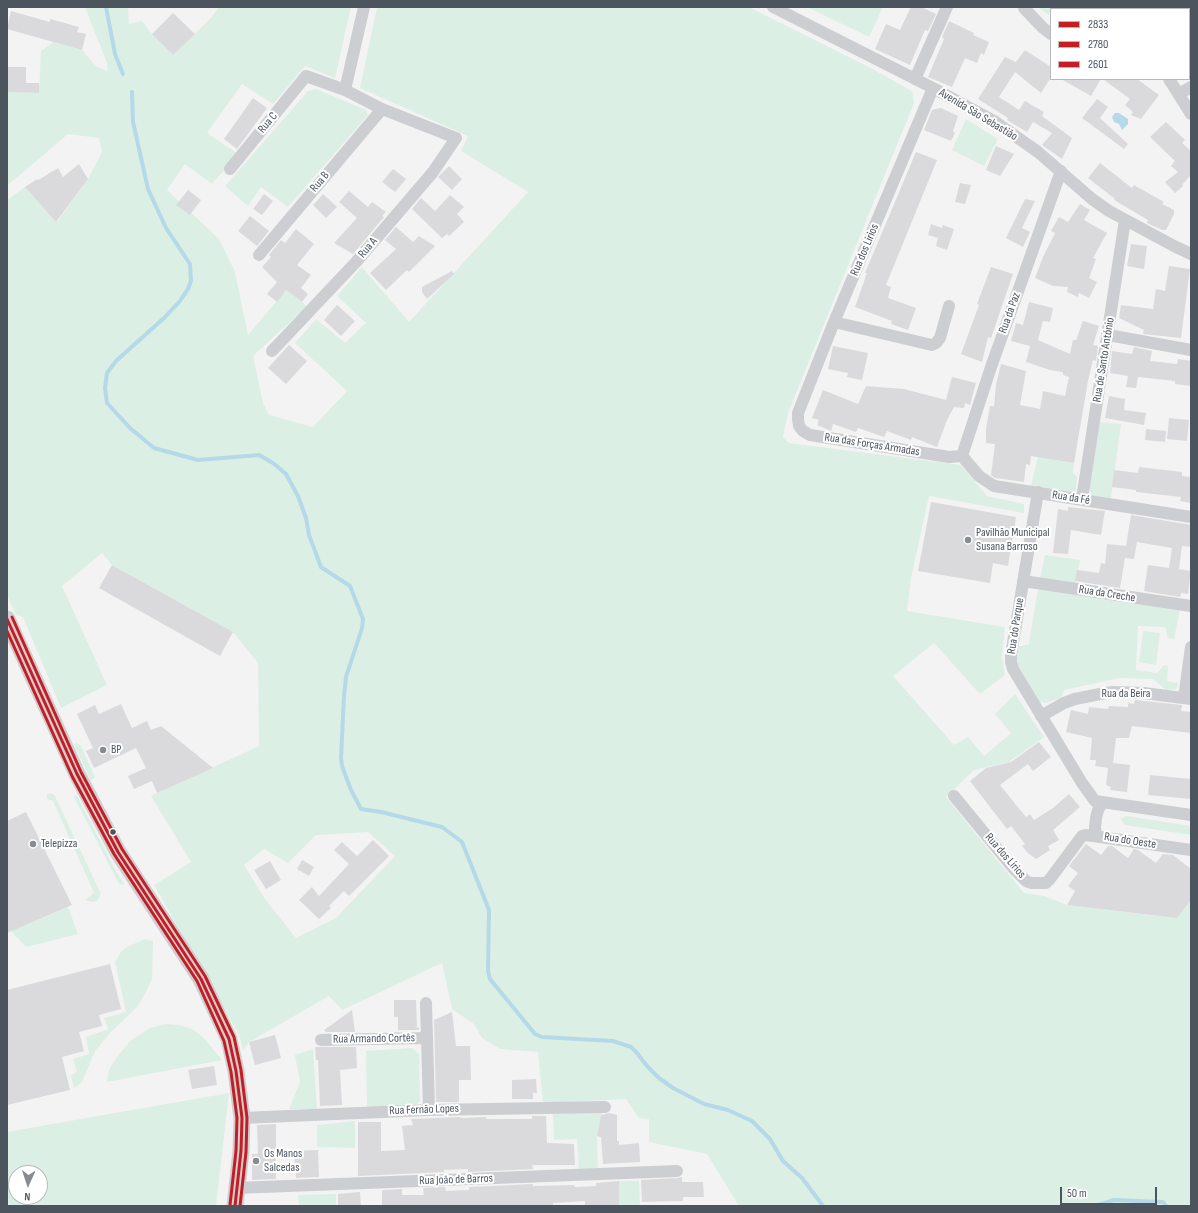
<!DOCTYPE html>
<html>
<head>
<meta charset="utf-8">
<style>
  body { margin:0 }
  #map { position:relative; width:1198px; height:1213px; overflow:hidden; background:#f4f3f3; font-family:"Sofia Sans Condensed",sans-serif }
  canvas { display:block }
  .frame { position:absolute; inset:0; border:8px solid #4c545e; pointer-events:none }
  .legend { position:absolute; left:1050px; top:8px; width:140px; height:72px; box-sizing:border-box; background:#fff; border:1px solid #b7bbbf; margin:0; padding:5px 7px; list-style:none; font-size:12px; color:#4c545e }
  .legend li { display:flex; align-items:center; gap:8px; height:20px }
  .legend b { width:20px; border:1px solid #b7bbbf }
  .north { position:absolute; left:8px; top:1165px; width:40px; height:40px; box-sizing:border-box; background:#fff; border:1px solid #b7bbbf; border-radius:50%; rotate:183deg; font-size:11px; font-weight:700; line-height:16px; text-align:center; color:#4c545e }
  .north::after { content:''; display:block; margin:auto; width:14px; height:18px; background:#878c92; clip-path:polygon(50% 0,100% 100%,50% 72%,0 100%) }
  .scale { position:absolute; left:1060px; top:1187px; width:97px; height:18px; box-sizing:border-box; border:2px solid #4c545e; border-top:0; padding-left:5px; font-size:12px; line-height:14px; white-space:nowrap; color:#4c545e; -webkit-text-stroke:3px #fff; paint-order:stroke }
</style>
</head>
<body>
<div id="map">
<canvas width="1198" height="1213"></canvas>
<div class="frame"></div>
<ul class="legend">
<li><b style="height:5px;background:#c61d23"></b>2833</li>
<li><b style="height:5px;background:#c61d23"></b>2780</li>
<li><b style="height:5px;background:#c61d23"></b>2601</li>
</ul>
<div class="north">N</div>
<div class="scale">50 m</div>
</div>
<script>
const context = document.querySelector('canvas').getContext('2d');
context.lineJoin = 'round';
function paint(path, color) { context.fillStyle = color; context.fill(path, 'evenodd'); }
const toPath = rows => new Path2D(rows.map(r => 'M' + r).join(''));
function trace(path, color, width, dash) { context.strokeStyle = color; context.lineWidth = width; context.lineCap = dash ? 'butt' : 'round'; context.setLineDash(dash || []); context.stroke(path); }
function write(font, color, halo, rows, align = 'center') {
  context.font = font + ' "Sofia Sans Condensed",sans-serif'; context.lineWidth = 4; context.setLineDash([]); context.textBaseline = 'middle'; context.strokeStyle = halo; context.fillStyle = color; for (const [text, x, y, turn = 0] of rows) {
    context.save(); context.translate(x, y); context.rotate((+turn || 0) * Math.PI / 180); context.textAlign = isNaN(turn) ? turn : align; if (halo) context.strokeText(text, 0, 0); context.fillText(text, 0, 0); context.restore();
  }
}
const green = toPath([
  [85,7,128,7,129,24,142,21,152,34,173,55,210,19,219,7,351,7,335,78,305,66,273,104,242,84,207,133,238,154,212,184,185,164,167,190,219,239,235,272,248,335,286,290,307,306,253,356,263,403,269,415,313,427,347,391,295,343,316,319,345,343,366,323,337,296,362,267,409,322,528,192,461,151,468,136,360,88,377,7,749,7,867,66,912,91,914,103,788,413,783,437,789,443,961,465,987,496,1024,504,1024,513,929,496,911,578,907,611,1005,627,1002,658,1005,675,980,694,934,643,893,676,954,745,968,737,984,756,1011,733,995,714,1015,694,1044,737,1009,762,974,770,946,797,1024,893,1044,896,1067,905,1177,918,1191,900,1191,1206,739,1206,707,1154,649,1142,649,1119,639,1118,626,1099,543,1103,538,1052,500,1049,482,1038,474,1024,452,1009,442,963,342,1010,329,996,249,1042,243,1050,239,1035,154,885,191,862,151,796,259,746,258,663,233,632,112,565,102,553,62,586,107,685,61,708,23,617,16,615,7,595,7,200,25,187,57,222,88,179,102,152,99,138,68,134,7,186,7,92,39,93,41,51,53,42,82,50,97,67,108,71,107,63],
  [368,832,395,856,336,918,296,938,265,899,244,865,264,849,288,863,316,835],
  [807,7,883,7,869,37],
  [1037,7,1054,7,1053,9,1051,9,1049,15],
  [316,89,366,110,368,115,288,207,261,187,248,206,225,186,308,91],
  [966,119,998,139,984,166,952,150],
  [1100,422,1121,424,1111,498,1092,495,1089,490],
  [1038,457,1074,463,1073,473,1077,477,1076,491,1071,493,1031,486],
  [1045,555,1080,560,1075,585,1040,579],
  [1038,589,1180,609,1174,639,1168,638,1165,627,1138,626,1136,670,1157,673,1164,665,1168,666,1167,681,1178,683,1177,689,1166,690,1153,679,1119,678,1064,690,1061,698,1045,703,1040,702,1018,665,1017,659,1017,647,1029,644],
  [1143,631,1160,633,1156,665,1139,662],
  [77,743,81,746,94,775,95,777,91,781,74,744],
  [51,793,55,796,101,894,97,901,92,902,85,900,94,893,53,801,47,799,47,794],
  [76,794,116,871,124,884,123,885,119,884,74,797],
  [1126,816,1191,826,1191,835,1125,825,1120,819],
  [68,907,78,934,26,947,11,931],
  [145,939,153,941,153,947,152,979,146,992,137,1007,111,1032,95,1051,83,1080,81,1083,74,1088,71,1075,77,1072,73,1059,89,1054,86,1037,108,1029,104,1018,126,1012,115,962,121,952,127,947],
  [166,1024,179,1025,192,1029,203,1037,222,1060,107,1082,109,1070,117,1057,130,1041,150,1028],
  [412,1048,419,1054,420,1101,417,1104,367,1108,366,1051],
  [313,1049,317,1109,289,1109,300,1082,295,1055],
  [229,1093,216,1206,7,1206,7,1132],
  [16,1173,40,1173,40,1197,16,1197],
  [602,1112,597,1136,598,1169,579,1170,577,1139,554,1140,553,1114],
  [355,1121,355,1148,317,1147,317,1125],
  [619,1181,639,1181,640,1206,619,1206],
  [336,1194,336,1206,299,1206,298,1195]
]);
const water = toPath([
  [1115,113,1119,113,1128,119,1128,124,1122,130,1119,124,1114,122,1112,117]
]);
const stream = toPath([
  [106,7,115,54,123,74],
  [132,92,133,122,148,189,166,228,190,264,191,281,188,289,180,301,164,318,116,361,107,373,105,388,107,403,130,428,154,448,198,460,259,455,273,463,286,474,298,496,306,518,309,535,321,567,350,586,363,619,362,628,346,677,344,696,341,758,342,766,351,790,361,809,381,812,442,827,462,842,489,910,488,971,490,979,535,1034,542,1037,613,1041,631,1047,637,1053,647,1066,659,1078,673,1088,704,1104,728,1110,752,1121,770,1139,783,1161,802,1178,823,1206],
  [1095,1206,1114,1200,1163,1202,1166,1206]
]);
const building = toPath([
  [911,7,921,7,936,14,928,31,925,30,910,65,875,49,886,24,900,30],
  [11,11,50,22,50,19,79,27,77,32,86,34,82,50,7,29],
  [173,13,195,34,173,55,152,34],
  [949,21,974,33,973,35,989,42,984,55,981,53,977,63,965,58,952,87,928,77,944,39,942,37],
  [1025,50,1051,67,1051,77,1041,93,1015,72,999,97,1019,110,1025,101,1044,112,1042,116,1072,138,1062,159,1042,145,1052,133,1033,122,1027,132,1007,120,1008,118,978,99,1005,57,1016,62],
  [7,67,26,67,26,83,39,83,39,93,7,92],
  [1061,79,1101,79,1091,96],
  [1103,79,1137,79,1159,95,1141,119,1131,115,1133,112,1125,105,1130,99],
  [253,98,267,108,237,149,224,139],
  [1097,99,1108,107,1100,118,1128,144,1124,149,1082,118],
  [941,108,958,116,953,131,955,133,951,141,924,130,932,110],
  [1166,122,1185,140,1182,143,1191,151,1191,175,1182,185,1183,186,1175,193,1165,182,1178,172,1171,166,1175,161,1150,137],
  [996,146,1014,154,1000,176,986,170],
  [916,152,937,160,886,285,891,287,888,298,916,308,908,330,891,324,892,321,855,307,867,273,865,273],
  [1100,163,1132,188,1134,185,1164,202,1162,204,1174,210,1174,214,1166,230,1162,230,1147,223,1148,220,1114,200,1115,199,1088,178],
  [79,164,88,179,56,222,25,187,37,179,38,180,58,168,63,177],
  [449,166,462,179,452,190,438,177],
  [393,169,406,179,395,192,382,182],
  [960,183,971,185,965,204,955,202],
  [188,190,201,200,190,215,176,205],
  [349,191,368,207,372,202,386,212,382,216,384,217,353,254,334,243,357,218,339,202],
  [264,194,273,201,262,215,253,209],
  [323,194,337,207,326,218,313,205],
  [450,195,464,207,457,214,464,222,449,236,447,234,442,238,412,209,421,198,435,211],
  [1025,199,1035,201,1022,228,1030,232,1023,247,1006,238],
  [1080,204,1090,210,1084,220,1107,233,1093,258,1096,259,1089,278,1097,282,1089,298,1079,293,1078,297,1067,292,1068,287,1053,286,1035,278,1043,257,1055,233,1051,231,1059,217,1068,222],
  [250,216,269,231,257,246,238,231],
  [931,224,942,228,943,225,954,229,947,250,936,246,938,238,928,235],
  [396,227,413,242,419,236,435,246,409,272,407,270,386,290,370,273,396,249,385,240],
  [296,229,314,244,297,265,311,275,301,288,308,294,302,302,286,290,277,302,267,294,277,282,262,267,271,257,269,255,281,240,285,243],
  [1131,244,1147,246,1144,269,1127,266],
  [1169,266,1190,269,1181,338,1143,334,1144,330,1119,318,1121,305,1153,309,1156,289,1165,291],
  [991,267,1013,274,991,338,988,337,982,362,961,354,979,305,977,304],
  [452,271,454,274,427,299,422,292,422,287],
  [1029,302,1053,308,1050,322,1043,321,1038,340,1070,354,1073,340,1076,340,1083,321,1099,326,1093,345,1098,346,1096,361,1093,360,1088,381,1074,463,1031,456,1030,465,1026,464,1024,482,995,478,991,475,995,444,986,443,986,429,990,406,994,406,996,385,1001,364,1026,371,1020,405,1040,409,1043,391,1065,396,1069,377,1063,375,1063,372,1050,370,1026,362,1030,346,1011,341,1016,323,1023,325],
  [337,305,355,321,341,336,324,320],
  [289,345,307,361,286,384,268,368],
  [833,346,868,353,862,380,847,377,848,373,828,369],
  [1134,347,1152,351,1150,361,1177,364,1178,359,1191,361,1191,386,1175,384,1175,381,1138,377,1136,388,1126,387,1128,376,1110,373,1112,351,1132,354],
  [952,377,976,383,970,405,965,403,964,408,954,407,947,420,937,447,912,437,911,440,887,431,884,437,858,428,856,432,833,424,831,431,817,425,819,420,812,418,823,390,858,404,866,386,904,389,946,400],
  [1109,396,1125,399,1124,410,1146,413,1144,425,1105,418],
  [1169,418,1189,420,1187,441,1167,439],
  [1146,429,1166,431,1165,442,1145,440],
  [1139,467,1182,472,1182,476,1191,477,1191,503,1180,501,1181,497,1136,492,1136,490,1112,487,1114,470,1138,473],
  [931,502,1016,517,1008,566,993,563,990,583,918,571],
  [1068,507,1105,511,1101,535,1071,530,1068,554,1053,553,1058,509,1068,511],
  [1131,515,1191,525,1191,547,1182,546,1179,569,1191,571,1188,594,1181,593,1180,597,1144,591,1148,565,1169,568,1172,548,1137,542,1134,559,1125,558,1120,588,1075,581,1077,570,1099,573,1101,563,1105,564,1107,544,1126,546],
  [112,565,233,632,220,656,99,588],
  [1135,700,1182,705,1181,711,1191,712,1191,733,1132,726,1129,738,1116,738,1113,763,1130,765,1127,792,1110,790,1111,787,1106,785,1108,768,1095,766,1096,760,1090,760,1092,738,1066,732,1071,710,1088,714,1089,707,1108,709,1109,706,1128,707,1128,703,1134,704],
  [121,704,132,728,147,721,151,730,161,726,213,768,157,793,152,781,134,789,128,776,146,768,136,748,94,768,86,751,93,748,77,714,95,705,99,714],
  [1039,742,1051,757,1033,771,1028,764,1000,785,1026,817,1030,814,1034,820,1053,808,1069,794,1080,807,1053,830,1059,840,1048,846,1050,850,1036,859,1028,853,1022,846,1025,844,1011,826,1007,829,970,781,986,768,1011,762],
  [1150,775,1191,779,1191,799,1148,795],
  [26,812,72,905,7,933,7,821],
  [373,840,389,856,349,896,344,891,329,906,331,908,319,919,299,900,312,887,319,896,349,864,334,850,342,842,357,856],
  [1086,844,1101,855,1108,846,1112,846,1128,858,1134,849,1138,850,1156,863,1163,854,1173,855,1191,869,1191,900,1177,918,1067,905,1075,891,1068,886,1078,873,1069,866],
  [302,860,314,867,309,876,297,869],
  [270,861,281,880,266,889,254,870],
  [110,964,121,1009,99,1015,102,1026,79,1032,84,1051,62,1057,70,1090,7,1105,7,990],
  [394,1000,416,1000,417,1028,419,1027,419,1030,398,1030,398,1017,394,1017],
  [352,1010,355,1032,326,1032,324,1030],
  [452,1012,456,1046,470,1046,471,1080,459,1080,459,1102,436,1102,434,1020],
  [275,1035,281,1058,255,1065,249,1042],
  [315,1047,356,1047,357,1068,340,1070,342,1105,320,1106,318,1060,316,1060],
  [214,1066,217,1085,192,1089,188,1070],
  [536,1079,537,1093,533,1093,533,1099,512,1099,512,1080],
  [609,1113,617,1115,617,1141,619,1141,619,1145,639,1143,640,1162,603,1164,601,1137,597,1136,601,1115],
  [532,1116,546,1116,547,1143,574,1144,575,1165,532,1165,533,1169,468,1172,468,1169,444,1170,444,1172,358,1176,358,1122,381,1122,381,1151,405,1150,402,1126,413,1125,411,1119,460,1117,460,1118,486,1117,486,1119,532,1119],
  [276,1124,276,1179,252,1180,252,1154,258,1154,257,1125],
  [318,1150,319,1177,296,1178,294,1151],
  [682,1177,682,1182,703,1182,704,1197,683,1197,683,1201,642,1202,641,1180,677,1178],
  [619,1181,619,1206,585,1206,585,1201,553,1203,553,1206,382,1206,382,1190,402,1189,402,1195,424,1195,423,1188,445,1187,446,1191,469,1190,469,1187,533,1184,533,1186,574,1185,575,1187,596,1186,596,1183],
  [360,1192,361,1206,338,1206,338,1194]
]);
const street = toPath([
  [773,7,933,88,994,121,1038,152,1092,199,1109,211,1174,246,1191,254],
  [1124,7,1125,9],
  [1024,8,1043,28,1051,34],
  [915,79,947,7],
  [1169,79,1191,114],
  [933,88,834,322,798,413,798,419,799,426,803,431,810,435,949,457,962,456],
  [345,90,364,7],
  [1179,94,1191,87],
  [230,169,306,76,345,90,382,109,456,138,433,172,356,262,272,351],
  [259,255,382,109],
  [834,322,932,345,936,343,940,338,949,306],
  [1108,335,1191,350],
  [962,456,991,367,1061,171],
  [962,456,979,476,994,486,1191,517],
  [1038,492,1011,655,1011,662,1013,669,1082,783,1095,801,1191,815],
  [1082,499,1125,220],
  [1023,581,1191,606],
  [1184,698,1191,647],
  [1041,716,1064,703,1075,699,1100,694,1113,692,1144,693,1191,699],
  [954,796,1014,869,1026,881,1031,883,1046,883,1050,879,1082,836,1086,835,1191,850],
  [1096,836,1095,827,1096,818,1098,810,1102,803],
  [426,1003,429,1110],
  [321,1040,427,1038],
  [242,1118,429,1110,605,1107],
  [236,1188,677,1171]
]);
const secondary = toPath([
  [7,619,77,774,118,852,201,979,229,1039,236,1071,242,1118,241,1151,235,1206]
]);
const bus1 = toPath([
  [7,619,77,774,118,852,201,979,229,1039,236,1071,242,1118,241,1151,235,1206]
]);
const bus2 = toPath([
  [7,631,72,776,114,854,197,981,224,1041,231,1072,237,1118,236,1151,230,1205]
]);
const bus3 = toPath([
  [12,617,81,772,122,849,205,976,234,1037,241,1070,247,1118,246,1152,240,1206]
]);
const markers = [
  [968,540,4,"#878c92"],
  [103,750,4,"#878c92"],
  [113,832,3.5,"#4c545e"],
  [33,844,4,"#878c92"],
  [256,1161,4,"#878c92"]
];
const streetNames = [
  ["Avenida São Sebastião",978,115,31],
  ["Rua C",268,123,-50],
  ["Rua B",320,182,-50],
  ["Rua A",368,248,-50],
  ["Rua dos Lírios",865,250,-67],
  ["Rua da Paz",1010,313,-70],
  ["Rua de Santo António",1104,360,-81],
  ["Rua das Forças Armadas",872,445,9],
  ["Rua da Fé",1071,498,9],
  ["Rua da Creche",1107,594,9],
  ["Rua do Parque",1016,626,-81],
  ["Rua da Beira",1126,694],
  ["Rua do Oeste",1130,841,9],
  ["Rua dos Lírios",1005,856,49],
  ["Rua Armando Cortês",374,1039,-1],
  ["Rua Fernão Lopes",424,1110,-2],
  ["Rua João de Barros",456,1180,-2]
];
const poiNames = [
  ["Pavilhão Municipal",976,533],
  ["Susana Barroso",976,547],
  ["BP",111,750],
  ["Telepizza",41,844],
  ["Os Manos",264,1154],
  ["Salcedas",264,1168]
];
paint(green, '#dcefe4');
paint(water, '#b5d9e8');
trace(stream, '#b5d9e8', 4);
paint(building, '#dadadc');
trace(street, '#cdced1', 12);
trace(secondary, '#cecfd2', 17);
trace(bus1, '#c61d23', 3);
trace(bus2, '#c61d23', 3);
trace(bus3, '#c61d23', 3);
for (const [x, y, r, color] of markers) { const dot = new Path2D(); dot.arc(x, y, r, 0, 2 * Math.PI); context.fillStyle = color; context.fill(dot); trace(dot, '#fff', 1.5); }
write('12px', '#4c545e', '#fff', streetNames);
write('12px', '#4c545e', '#fff', poiNames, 'left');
</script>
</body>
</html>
